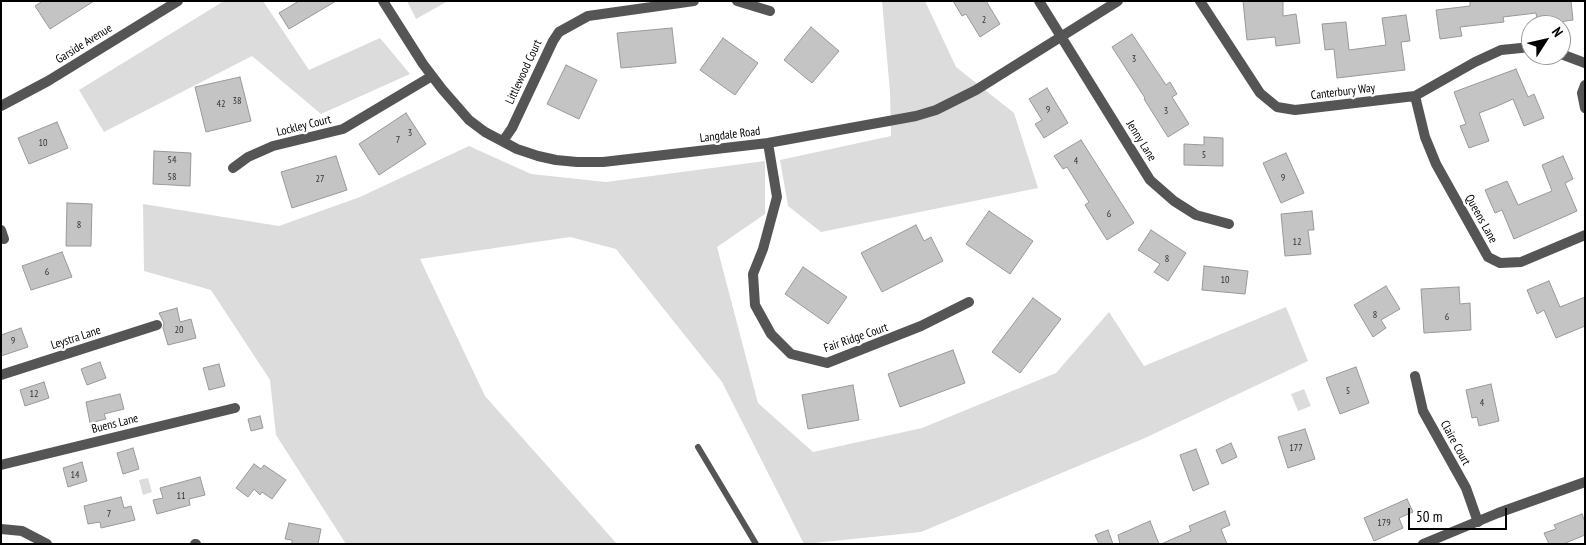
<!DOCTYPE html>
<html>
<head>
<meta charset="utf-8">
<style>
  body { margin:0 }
  #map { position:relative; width:1586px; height:545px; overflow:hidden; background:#fff; font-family:"PT Sans Narrow",sans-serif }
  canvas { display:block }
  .frame { position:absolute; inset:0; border:2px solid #000; pointer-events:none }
  .north { position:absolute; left:1521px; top:15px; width:50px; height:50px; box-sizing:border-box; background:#fff; border:1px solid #999; border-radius:50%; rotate:55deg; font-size:14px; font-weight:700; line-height:20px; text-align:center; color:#000 }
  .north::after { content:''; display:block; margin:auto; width:18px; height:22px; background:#000; clip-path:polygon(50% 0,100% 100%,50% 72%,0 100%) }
  .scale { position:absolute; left:1408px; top:508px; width:99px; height:22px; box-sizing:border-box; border:2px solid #000; border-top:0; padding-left:6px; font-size:15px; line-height:18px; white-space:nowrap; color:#000; -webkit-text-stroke:4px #fff; paint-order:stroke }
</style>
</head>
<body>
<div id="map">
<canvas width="1586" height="545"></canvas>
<div class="frame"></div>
<div class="north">N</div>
<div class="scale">50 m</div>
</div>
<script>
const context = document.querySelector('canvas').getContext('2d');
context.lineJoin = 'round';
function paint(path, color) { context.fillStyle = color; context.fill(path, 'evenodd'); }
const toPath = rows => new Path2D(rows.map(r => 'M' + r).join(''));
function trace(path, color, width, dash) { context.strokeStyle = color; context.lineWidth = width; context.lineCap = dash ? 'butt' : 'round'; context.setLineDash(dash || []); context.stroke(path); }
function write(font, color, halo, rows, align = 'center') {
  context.font = font + ' "PT Sans Narrow",sans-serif'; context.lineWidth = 5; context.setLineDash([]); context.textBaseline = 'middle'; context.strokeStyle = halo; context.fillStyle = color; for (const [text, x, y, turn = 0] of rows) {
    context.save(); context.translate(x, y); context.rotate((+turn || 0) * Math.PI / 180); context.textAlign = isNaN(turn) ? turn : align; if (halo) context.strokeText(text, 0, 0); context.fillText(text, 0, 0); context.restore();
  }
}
const green = toPath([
  [224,1,263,1,309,70,380,38,410,74,321,114,252,56,104,132,79,90],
  [407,1,448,1,416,19],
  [882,1,925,1,956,67,1014,113,1038,188,821,232,788,206,780,160,891,136,890,92],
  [469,146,531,174,606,182,765,161,765,214,717,247,758,403,813,452,922,428,1056,373,1109,312,1144,366,1286,307,1308,361,1145,438,921,532,804,544,722,382,616,249,570,237,420,259,485,396,617,544,346,544,276,435,270,380,211,290,144,271,143,204,279,226,360,197],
  [1304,389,1311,406,1298,411,1291,394],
  [148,478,152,492,143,495,139,480]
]);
const building = toPath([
  [43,1,94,1,50,29,35,6,43,1],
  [299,1,336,1,289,29,279,13,299,1],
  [953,1,986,1,1000,24,980,37,966,14,962,16,953,1],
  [1243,1,1283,1,1283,16,1296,14,1300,43,1276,46,1275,37,1247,40,1243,1],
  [1470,1,1571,1,1573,20,1538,25,1536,13,1503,17,1504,22,1460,27,1462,36,1440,39,1436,10,1470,6,1470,1],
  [1406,15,1410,41,1401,42,1405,70,1337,78,1334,49,1325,50,1322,24,1346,22,1349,50,1386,45,1382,18,1406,15],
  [811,27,839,51,812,83,784,60,811,27],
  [672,28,676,63,621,68,617,33,672,28],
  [1132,34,1166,85,1170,82,1177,94,1172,97,1189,124,1168,137,1144,99,1145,98,1112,47,1132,34],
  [723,38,758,63,735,95,700,70,723,38],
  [566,65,597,80,579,119,547,104,566,65],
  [1516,69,1528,97,1534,94,1544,118,1524,126,1513,99,1495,107,1479,113,1489,141,1469,148,1460,126,1466,124,1454,92,1516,69],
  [240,77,251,121,206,132,195,87,240,77],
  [1047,88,1068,123,1044,138,1035,124,1042,120,1029,99,1047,88],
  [406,113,426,144,379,175,359,144,406,113],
  [57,122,68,148,29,164,18,138,57,122],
  [1204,137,1223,138,1223,166,1184,165,1184,144,1204,145,1204,137],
  [1081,140,1134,223,1107,240,1085,205,1089,202,1067,167,1063,169,1054,156,1081,140],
  [154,151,191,153,190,186,153,184,154,151],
  [1286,153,1304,193,1281,203,1263,163,1286,153],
  [336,156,347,190,292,208,281,172,336,156],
  [1563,156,1573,179,1565,183,1577,211,1514,239,1502,210,1495,213,1485,190,1507,181,1518,205,1552,191,1542,165,1563,156],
  [67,203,92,204,91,246,66,246,67,203],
  [989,211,1033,241,1010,274,966,244,989,211],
  [1312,211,1314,230,1308,230,1311,254,1285,256,1281,214,1312,211],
  [916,225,924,241,931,237,943,261,882,292,861,253,916,225],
  [1151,230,1186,253,1168,281,1154,272,1160,264,1138,250,1151,230],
  [62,252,72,277,31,290,22,266,62,252],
  [1204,266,1248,271,1245,294,1202,290,1204,266],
  [803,267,847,297,828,324,785,294,803,267],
  [1549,281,1560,307,1585,297,1585,326,1556,338,1544,310,1537,314,1527,290,1549,281],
  [1386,286,1400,309,1381,320,1386,328,1373,337,1354,305,1386,286],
  [1459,287,1460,304,1470,303,1471,330,1424,333,1421,289,1459,287],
  [1033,298,1061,319,1020,373,992,352,1033,298],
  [177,308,180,322,191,319,196,338,168,345,163,328,164,323,159,313,177,308],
  [21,328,28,347,1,356,1,335,21,328],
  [953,350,965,383,900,407,888,374,953,350],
  [100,362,106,378,87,385,81,369,100,362],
  [219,364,225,386,209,390,203,368,219,364],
  [1356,367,1369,403,1340,414,1326,378,1356,367],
  [44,382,49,398,25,406,20,390,44,382],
  [1491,384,1499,421,1479,426,1477,417,1472,418,1466,390,1491,384],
  [853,385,859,420,808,429,802,395,853,385],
  [120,394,124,409,104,414,106,419,90,423,86,402,120,394],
  [260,416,263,428,251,431,248,419,260,416],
  [1305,429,1315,459,1288,468,1278,437,1305,429],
  [1231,443,1237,457,1222,464,1216,450,1231,443],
  [133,448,139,469,123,474,117,453,133,448],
  [1196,449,1209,484,1193,491,1180,455,1196,449],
  [82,462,87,481,68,487,63,468,82,462],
  [254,464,261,469,264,465,286,480,272,499,262,492,260,495,254,489,248,497,236,488,254,464],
  [200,477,205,495,189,499,190,505,157,514,153,500,163,498,160,488,200,477],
  [121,497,124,508,131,506,135,520,101,528,100,522,88,524,84,506,121,497],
  [1407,499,1413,512,1399,518,1403,528,1374,541,1364,518,1407,499],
  [1225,511,1230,525,1221,529,1227,544,1161,544,1191,531,1189,526,1225,511],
  [1582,514,1585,522,1585,535,1563,544,1549,544,1544,533,1556,529,1554,525,1582,514],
  [1150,521,1159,544,1120,544,1118,535,1150,521],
  [289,523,321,529,318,544,292,544,292,540,285,539,289,523],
  [1108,530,1113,544,1099,544,1095,535,1108,530]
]);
const service = toPath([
  [698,447,756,544]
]);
const minor = toPath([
  [383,1,423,64,442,89,469,120,485,132,517,149,538,156,556,160,577,162,603,162,768,143,916,116,936,110,976,90,1118,1],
  [737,1,770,11],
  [1039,1,1150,180,1174,201,1196,215,1229,224],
  [1200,1,1260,93,1277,107,1295,110,1415,96,1475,62,1501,50,1531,47],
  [1561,54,1585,63],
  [1585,85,1582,93,1585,108],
  [1415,96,1425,137,1436,164,1488,257,1500,263,1521,262,1585,235],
  [503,141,512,128,553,41,559,32,588,16,694,1],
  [768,143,777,197,763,249,753,274,755,305,771,334,791,354,827,363,921,326,969,302],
  [233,168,248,157,273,146,343,129,432,76],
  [1,230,4,239],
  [1,375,157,325],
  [1415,376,1423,411,1466,488,1478,522],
  [1,465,235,408],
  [1,529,22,531,47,544],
  [195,544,196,544]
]);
const tertiary = toPath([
  [1,106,48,81,178,1],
  [1423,544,1498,513,1585,482]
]);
const numberNames = [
  ["2",984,20],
  ["3",1134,59],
  ["38",237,101],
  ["42",221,104],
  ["9",1048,110],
  ["3",1166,111],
  ["3",410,133],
  ["7",398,140],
  ["10",43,143],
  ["5",1204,155],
  ["54",172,160],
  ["4",1076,161],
  ["58",172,177],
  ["9",1283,178],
  ["27",320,179],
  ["6",1109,214],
  ["8",79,225],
  ["12",1297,242],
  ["8",1167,259],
  ["6",47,272],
  ["10",1225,280],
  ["8",1375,315],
  ["6",1447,317],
  ["20",179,330],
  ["9",13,341],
  ["5",1348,391],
  ["12",34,394],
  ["4",1482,403],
  ["177",1296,448],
  ["14",75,475],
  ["11",181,496],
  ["7",109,514],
  ["179",1384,523]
];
const streetNames = [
  ["Garside Avenue",84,44,-32],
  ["Littlewood Court",524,72,-65],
  ["Canterbury Way",1343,92,-7],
  ["Lockley Court",304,126,-14],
  ["Langdale Road",730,135,-7],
  ["Jenny Lane",1141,141,58],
  ["Queens Lane",1481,219,61],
  ["Leystra Lane",76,338,-18],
  ["Fair Ridge Court",856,338,-19],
  ["Buens Lane",115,424,-14],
  ["Claire Court",1455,443,61]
];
paint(green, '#dcdcdc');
paint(building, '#c4c4c4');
trace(building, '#999', 1);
trace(service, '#555', 6);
trace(minor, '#555', 10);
trace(tertiary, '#555', 10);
write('10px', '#313131', null, numberNames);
write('12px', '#000', '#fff', streetNames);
</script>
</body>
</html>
